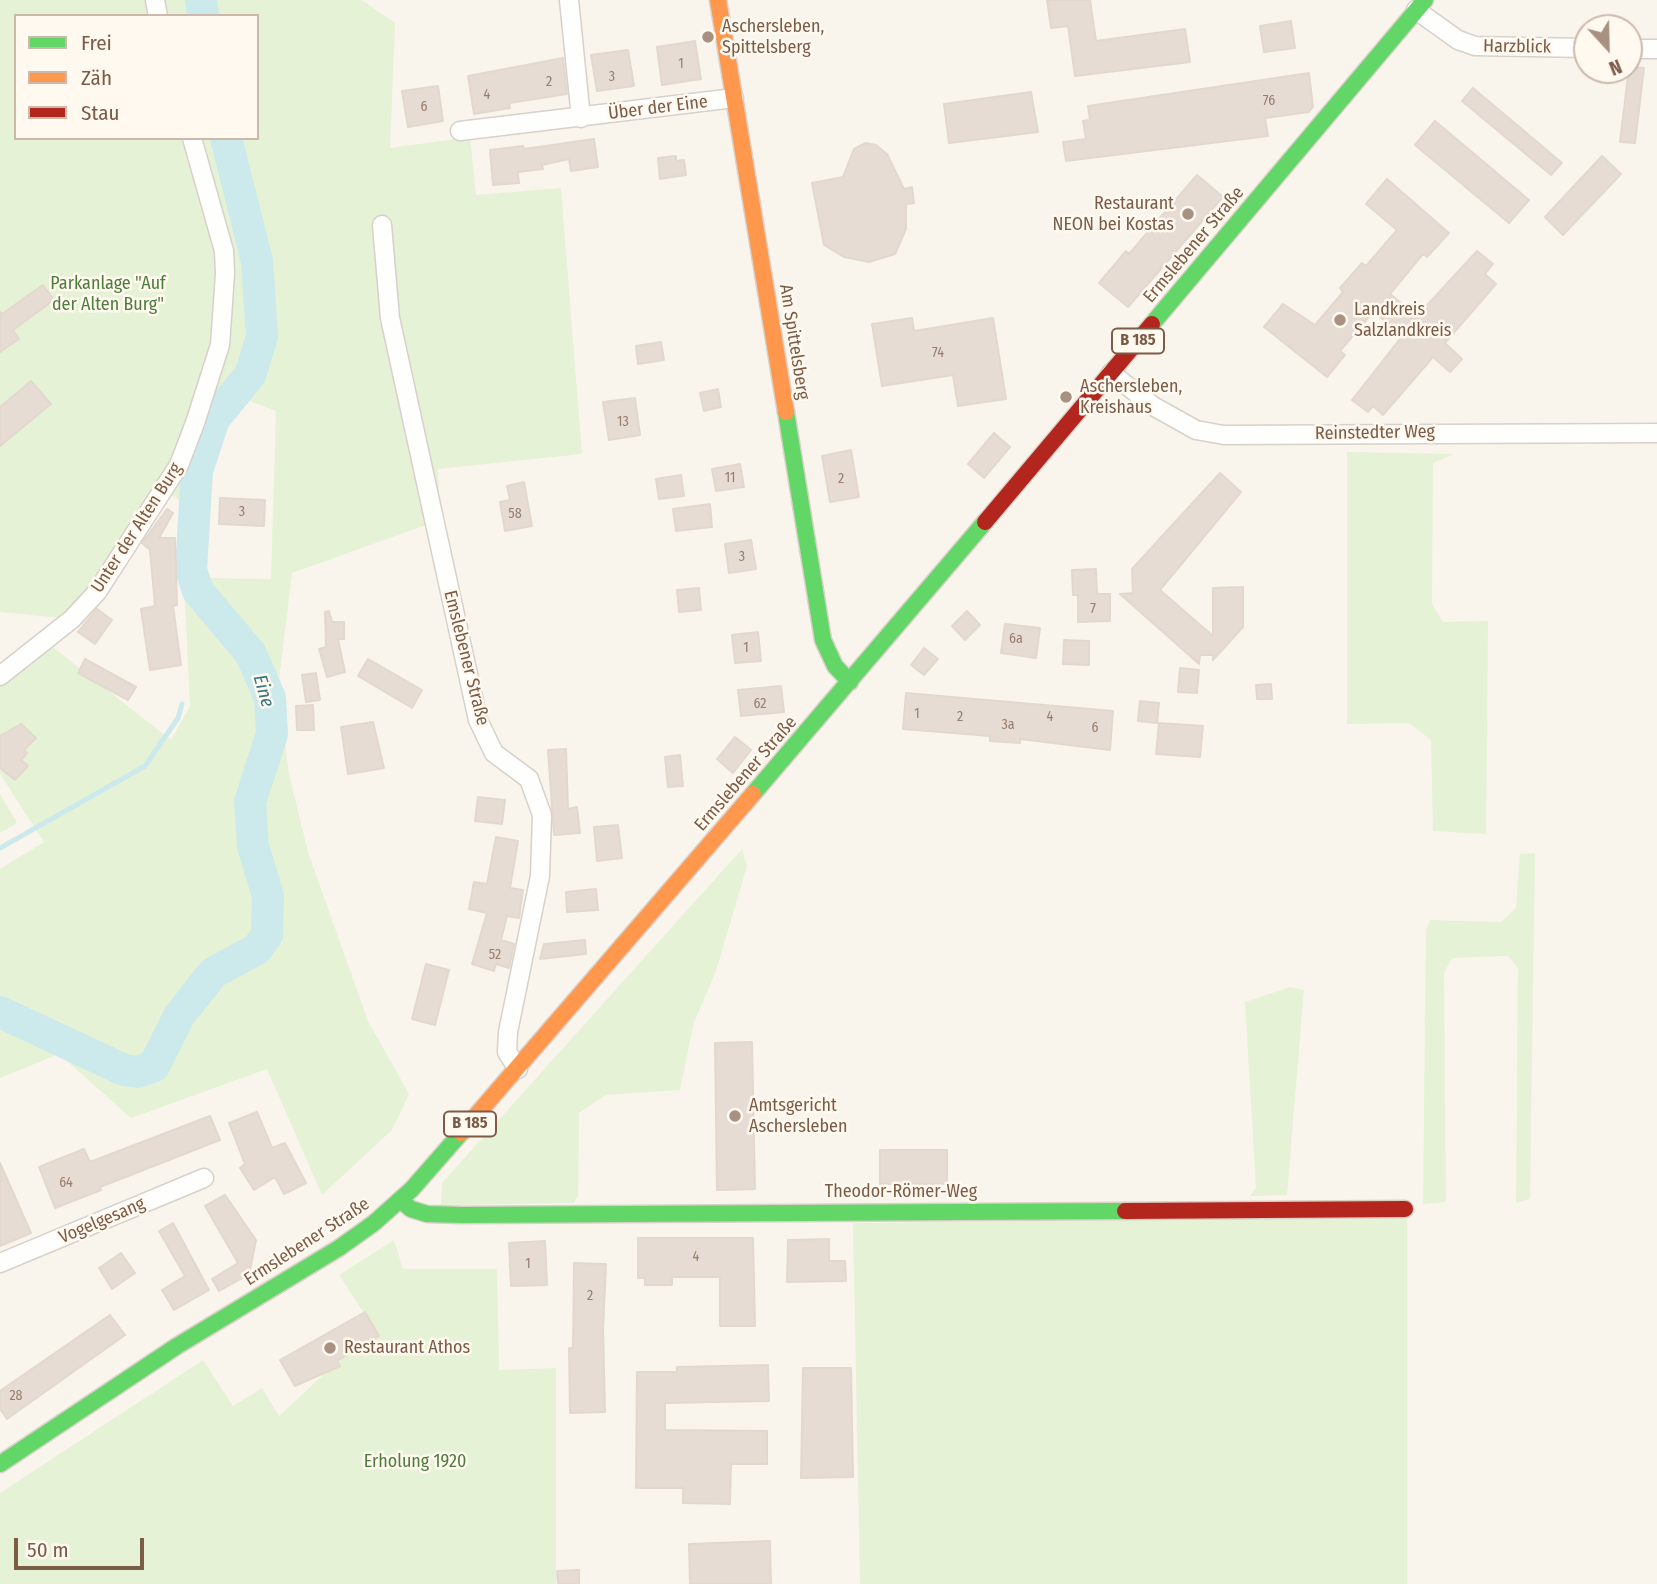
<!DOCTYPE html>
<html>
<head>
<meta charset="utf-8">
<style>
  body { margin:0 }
  #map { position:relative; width:1657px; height:1584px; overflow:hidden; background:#f9f5ed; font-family:"Fira Sans Condensed",sans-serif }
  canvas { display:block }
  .legend { position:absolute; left:14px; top:14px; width:245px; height:126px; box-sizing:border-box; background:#fff9f0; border:2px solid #cbbaac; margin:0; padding:9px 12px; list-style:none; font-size:21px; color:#7c5b47 }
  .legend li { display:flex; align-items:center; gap:14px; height:35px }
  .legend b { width:35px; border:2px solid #cbbaac }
  .north { position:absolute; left:1573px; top:14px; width:70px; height:70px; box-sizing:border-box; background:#fff9f0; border:2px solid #cbbaac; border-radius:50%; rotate:158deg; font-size:19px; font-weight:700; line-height:28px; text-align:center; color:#7c5b47 }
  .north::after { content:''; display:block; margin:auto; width:24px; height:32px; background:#a89181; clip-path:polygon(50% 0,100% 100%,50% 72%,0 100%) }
  .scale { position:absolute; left:14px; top:1538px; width:130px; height:32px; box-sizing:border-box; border:4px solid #7c5b47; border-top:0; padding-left:9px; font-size:21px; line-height:24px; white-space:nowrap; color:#7c5b47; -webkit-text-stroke:5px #fff9f0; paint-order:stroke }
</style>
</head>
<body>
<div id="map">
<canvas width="1657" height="1584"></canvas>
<ul class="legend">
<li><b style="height:9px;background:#63d668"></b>Frei</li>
<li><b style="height:9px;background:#ff974d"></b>Zäh</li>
<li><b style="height:9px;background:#b3261e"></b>Stau</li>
</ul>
<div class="north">N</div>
<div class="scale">50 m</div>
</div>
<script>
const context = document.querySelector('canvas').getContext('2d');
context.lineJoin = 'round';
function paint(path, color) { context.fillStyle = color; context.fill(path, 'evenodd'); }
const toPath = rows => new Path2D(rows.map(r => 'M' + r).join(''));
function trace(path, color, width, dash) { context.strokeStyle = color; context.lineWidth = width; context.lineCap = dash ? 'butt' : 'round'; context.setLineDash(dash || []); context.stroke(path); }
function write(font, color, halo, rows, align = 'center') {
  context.font = font + ' "Fira Sans Condensed",sans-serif'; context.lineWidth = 5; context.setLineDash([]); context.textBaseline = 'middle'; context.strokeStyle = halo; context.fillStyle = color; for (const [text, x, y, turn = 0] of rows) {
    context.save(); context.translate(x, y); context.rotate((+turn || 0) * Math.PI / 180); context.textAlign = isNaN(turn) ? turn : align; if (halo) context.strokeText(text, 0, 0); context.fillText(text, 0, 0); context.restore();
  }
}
const green = toPath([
  [0,0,362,0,395,23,390,148,470,137,476,195,561,188,582,454,438,469,440,520,292,573,278,689,289,774,308,852,368,1021,409,1094,392,1130,322,1195,267,1069,131,1118,59,1054,0,1078,0,869,44,842,0,774,0,676,45,641,171,740,190,706,180,501,167,492,72,619,0,612],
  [16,16,257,16,257,138,16,138],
  [239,397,276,411,271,579,207,578,201,488],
  [1347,452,1454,454,1433,463,1432,604,1443,622,1488,621,1486,834,1433,831,1431,740,1409,723,1347,724],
  [0,794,17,823,0,833],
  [742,849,747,866,716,971,694,1022,680,1090,606,1095,579,1113,578,1196,574,1203,441,1205,442,1183],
  [1535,853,1530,1199,1516,1203,1518,968,1508,956,1452,958,1444,973,1446,1202,1423,1204,1426,931,1430,920,1501,922,1516,908,1520,854],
  [1290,987,1304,990,1287,1195,1250,1196,1256,1188,1245,1002],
  [1407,1217,1407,1584,860,1584,853,1223],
  [394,1240,403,1269,497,1269,499,1370,556,1368,556,1584,0,1584,0,1493,203,1360,233,1406,262,1388,279,1416,323,1375,339,1366,337,1361,379,1336,339,1275]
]);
const stream = toPath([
  [0,848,145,766,178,718,182,704]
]);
const river = toPath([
  [201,0,203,16],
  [0,1012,124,1070,138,1072,154,1066,179,1016,213,973,257,949,267,935,268,896,253,846,250,802,272,734,270,698,251,654,198,591,191,570,197,471,214,419,250,375,262,337,257,261,226,138]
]);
const building = toPath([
  [1047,0,1090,0,1096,41,1185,29,1190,62,1075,76,1068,26,1051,28,1047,0],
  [1291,21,1295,48,1264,52,1260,26,1291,21],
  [695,41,701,79,662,85,657,47,695,41],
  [628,50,634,86,597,91,591,55,628,50],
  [563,58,567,94,509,103,510,108,474,114,468,76,563,58],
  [1629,67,1644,68,1635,143,1620,142,1629,67],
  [1309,73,1313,107,1309,112,1265,118,1268,136,1066,161,1063,142,1086,139,1083,121,1090,120,1088,106,1309,73],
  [438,86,443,121,408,127,402,91,438,86],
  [1473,88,1562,163,1551,175,1462,101,1473,88],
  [1031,92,1038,132,949,143,944,104,1031,92],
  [1435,121,1529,200,1509,223,1415,145,1435,121],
  [594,139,598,167,571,171,569,159,542,165,543,169,518,172,519,183,493,185,490,150,523,146,524,149,594,139],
  [866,143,876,145,887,154,904,189,912,187,914,203,906,204,906,229,895,254,869,262,844,257,824,245,812,183,843,177,854,149,866,143],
  [676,156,676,161,684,160,686,175,660,179,658,158,676,156],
  [1602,156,1621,174,1563,235,1545,217,1602,156],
  [1197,175,1223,197,1128,307,1099,283,1126,251,1129,254,1197,175],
  [1387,179,1449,233,1427,257,1423,254,1390,294,1417,316,1477,251,1493,264,1485,274,1496,284,1445,343,1462,359,1450,372,1433,357,1383,415,1373,406,1368,412,1352,400,1403,335,1373,312,1340,351,1345,355,1327,377,1264,327,1283,304,1315,325,1343,292,1340,288,1362,263,1366,266,1397,230,1366,204,1387,179],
  [43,285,54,300,13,330,19,339,0,352,0,312,2,314,43,285],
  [912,318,914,331,993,318,1006,399,958,406,953,375,882,386,872,324,912,318],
  [661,342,664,360,638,364,636,346,661,342],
  [31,381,51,404,0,446,0,407,31,381],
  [718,389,721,407,704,411,700,393,718,389],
  [635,398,640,435,609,440,603,402,635,398],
  [994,433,1010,447,984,478,968,464,994,433],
  [851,450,859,497,830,502,822,456,851,450],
  [740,464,744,487,716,491,712,469,740,464],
  [1220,473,1241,492,1160,590,1213,636,1213,588,1243,587,1243,627,1213,660,1213,655,1200,655,1199,664,1120,594,1133,593,1132,569,1220,473],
  [681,475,684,496,659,499,656,479,681,475],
  [524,482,532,526,505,531,500,502,510,500,507,486,524,482],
  [220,498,265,500,264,526,219,524,220,498],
  [710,504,712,527,676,531,673,509,710,504],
  [167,509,173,513,159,538,175,538,177,605,173,606,181,665,150,670,141,609,155,606,150,550,142,543,167,509],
  [751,540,756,569,729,573,725,544,751,540],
  [1096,569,1097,594,1110,594,1110,621,1078,622,1078,595,1073,595,1072,570,1096,569],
  [699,588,701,610,679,612,677,590,699,588],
  [97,609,112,620,95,644,78,632,97,609],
  [329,611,332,622,344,622,344,639,338,639,345,672,327,677,319,649,326,647,325,612,329,611],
  [967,611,980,625,965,640,952,626,967,611],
  [1005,624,1040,628,1036,658,1001,653,1005,624],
  [758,632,761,661,735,663,732,635,758,632],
  [1064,640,1089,641,1089,665,1063,664,1064,640],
  [924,648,938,659,924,675,911,665,924,648],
  [85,659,136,687,128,700,78,673,85,659],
  [368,659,422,690,412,708,358,676,368,659],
  [1180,668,1199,670,1197,693,1178,692,1180,668],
  [316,673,320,700,306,702,302,675,316,673],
  [1271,684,1272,699,1257,699,1256,685,1271,684],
  [781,686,784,712,741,716,738,690,781,686],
  [906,693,1113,711,1110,750,1020,739,1020,743,990,741,990,736,903,729,906,693],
  [1140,701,1159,703,1157,723,1138,721,1140,701],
  [313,705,314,730,297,730,296,706,313,705],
  [373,722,384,768,348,774,341,727,373,722],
  [1159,723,1203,726,1200,757,1156,754,1159,723],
  [21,724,36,738,24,750,27,753,21,760,28,766,15,780,0,768,0,736,21,724],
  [735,737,751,750,733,773,717,759,735,737],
  [566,749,568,809,577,807,580,833,554,835,548,750,566,749],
  [680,755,683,786,668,787,665,757,680,755],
  [478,797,505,800,502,824,475,821,478,797],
  [618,825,622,858,597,861,594,827,618,825],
  [496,837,518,841,510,888,523,890,519,918,507,916,501,940,514,944,509,968,496,964,494,971,472,964,487,913,469,909,474,882,487,884,496,837],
  [596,889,598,910,567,912,566,892,596,889],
  [585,940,586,954,540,959,544,944,585,940],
  [426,964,449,970,435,1025,412,1019,426,964],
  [752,1042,755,1189,717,1190,715,1043,752,1042],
  [257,1112,272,1148,285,1143,306,1183,284,1194,275,1177,254,1190,240,1168,245,1164,229,1123,257,1112],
  [210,1116,220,1140,100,1187,101,1190,55,1208,39,1167,84,1149,90,1162,210,1116],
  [880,1150,947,1150,947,1184,880,1184,880,1150],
  [0,1163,31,1233,0,1246,0,1163],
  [225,1195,256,1240,248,1280,246,1276,219,1291,212,1279,238,1263,205,1206,225,1195],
  [173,1223,209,1290,174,1310,162,1290,185,1276,159,1231,173,1223],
  [638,1238,753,1238,755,1326,720,1326,720,1277,672,1277,672,1285,645,1285,645,1278,638,1278,638,1238],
  [829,1239,829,1261,845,1261,846,1281,787,1282,788,1240,829,1239],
  [545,1241,547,1285,511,1286,509,1243,545,1241],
  [121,1253,135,1273,112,1289,99,1268,121,1253],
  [574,1263,606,1264,603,1329,605,1412,570,1413,569,1348,573,1348,574,1263],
  [365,1312,379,1336,337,1361,340,1366,295,1386,280,1360,365,1312],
  [110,1315,125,1335,7,1419,0,1409,0,1391,110,1315],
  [768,1365,769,1401,665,1403,665,1430,767,1431,767,1464,731,1464,730,1504,683,1503,683,1488,636,1488,637,1372,677,1372,677,1367,768,1365],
  [803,1368,851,1368,853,1477,801,1478,803,1368],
  [770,1541,771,1584,690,1584,689,1544,770,1541],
  [579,1570,579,1584,558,1584,557,1571,579,1570]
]);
const street = toPath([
  [155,0,158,16],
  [569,0,581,118],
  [1416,10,1458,40,1475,46,1587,48],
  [1629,49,1657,49],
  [460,131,734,98],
  [382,225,390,318,478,720,494,753,529,779,542,815,540,876,508,1032,507,1052,518,1069],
  [1111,373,1153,406,1196,430,1224,435,1657,433],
  [0,676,72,619,97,592,179,465,195,423,220,345,225,274,224,251,192,138],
  [0,1263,204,1178]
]);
const fast = toPath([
  [1152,324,1425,0],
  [786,412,823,640,835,666,850,682],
  [753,794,985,522],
  [400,1200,411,1209,427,1214,462,1215,1125,1211],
  [0,1464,177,1346,339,1248,374,1223,412,1189,461,1133]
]);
const slow = toPath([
  [718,0,786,412],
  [461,1133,753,794]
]);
const jam = toPath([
  [985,522,1152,324],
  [1125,1211,1405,1209]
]);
const markers = [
  [708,37,7,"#a89181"],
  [1188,214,7,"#a89181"],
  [1340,320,7,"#a89181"],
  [1066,397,7,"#a89181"],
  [735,1116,7,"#a89181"],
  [330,1348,7,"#a89181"]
];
const numberNames = [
  ["1",681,64],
  ["3",612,77],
  ["2",549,82],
  ["4",487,95],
  ["76",1269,101],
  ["6",424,107],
  ["74",938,353],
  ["13",623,422],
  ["11",730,478],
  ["2",841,479],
  ["3",242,512],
  ["58",515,514],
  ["3",742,557],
  ["7",1093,609],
  ["6a",1016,639],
  ["1",746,648],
  ["62",760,704],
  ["1",917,714],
  ["2",960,717],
  ["4",1050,717],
  ["3a",1008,725],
  ["6",1095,728],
  ["52",495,955],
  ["64",66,1183],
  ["4",696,1257],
  ["1",528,1264],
  ["2",590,1296],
  ["28",16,1396]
];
const shields = [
  [1138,341,52],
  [470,1124,52]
];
const shieldNames = [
  ["B 185",1138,341],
  ["B 185",470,1124]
];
const poiNames = [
  ["Aschersleben,",722,27],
  ["Spittelsberg",722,48],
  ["Restaurant",1174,204,"right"],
  ["NEON bei Kostas",1174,225,"right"],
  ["Landkreis",1354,310],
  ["Salzlandkreis",1354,331],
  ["Aschersleben,",1080,387],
  ["Kreishaus",1080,408],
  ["Amtsgericht",749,1106],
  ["Aschersleben",749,1127],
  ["Restaurant Athos",344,1348]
];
const streetNames = [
  ["Harzblick",1517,47,1],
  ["Über der Eine",658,108,-7],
  ["Ermslebener Straße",1194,245,-50],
  ["Am Spittelsberg",794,342,81],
  ["Reinstedter Weg",1375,433,-1],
  ["Unter der Alten Burg",137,528,-57],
  ["Emslebener Straße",466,658,76],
  ["Ermslebener Straße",746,774,-49],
  ["Theodor-Römer-Weg",901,1192],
  ["Vogelgesang",102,1221,-23],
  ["Ermslebener Straße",307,1242,-33]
];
const parkNames = [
  ["Parkanlage \"Auf",108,284],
  ["der Alten Burg\"",108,305],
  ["Erholung 1920",415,1462]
];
const waterNames = [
  ["Eine",263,691,74]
];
paint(green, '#e5f2d6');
trace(stream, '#cce9ec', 5);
trace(river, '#cce9ec', 32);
paint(building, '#e6dcd3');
trace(building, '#e3d8ce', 2);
trace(street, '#d8d0ca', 21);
trace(fast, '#d9d0c8', 19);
trace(slow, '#d9d0c8', 19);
trace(jam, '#d9d0c8', 19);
trace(street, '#fefefc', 18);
trace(fast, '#63d668', 16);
trace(slow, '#ff974d', 16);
trace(jam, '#b3261e', 16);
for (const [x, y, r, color] of markers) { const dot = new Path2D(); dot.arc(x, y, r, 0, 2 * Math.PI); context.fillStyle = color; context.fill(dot); trace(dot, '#fff9f0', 2.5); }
write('14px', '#987d6c', null, numberNames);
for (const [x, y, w] of shields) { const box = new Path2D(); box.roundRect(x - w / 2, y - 12.5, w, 25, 5); context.fillStyle = '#fff9f0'; context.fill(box); trace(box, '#7c5b47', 2); }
write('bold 16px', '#7c5b47', null, shieldNames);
write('18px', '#7c5b47', '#fff9f0', poiNames, 'left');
write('18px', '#7c5b47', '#fff9f0', streetNames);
write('18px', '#4e7d3c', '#fff9f0', parkNames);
write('italic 19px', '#397683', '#fff9f0', waterNames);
</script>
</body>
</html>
